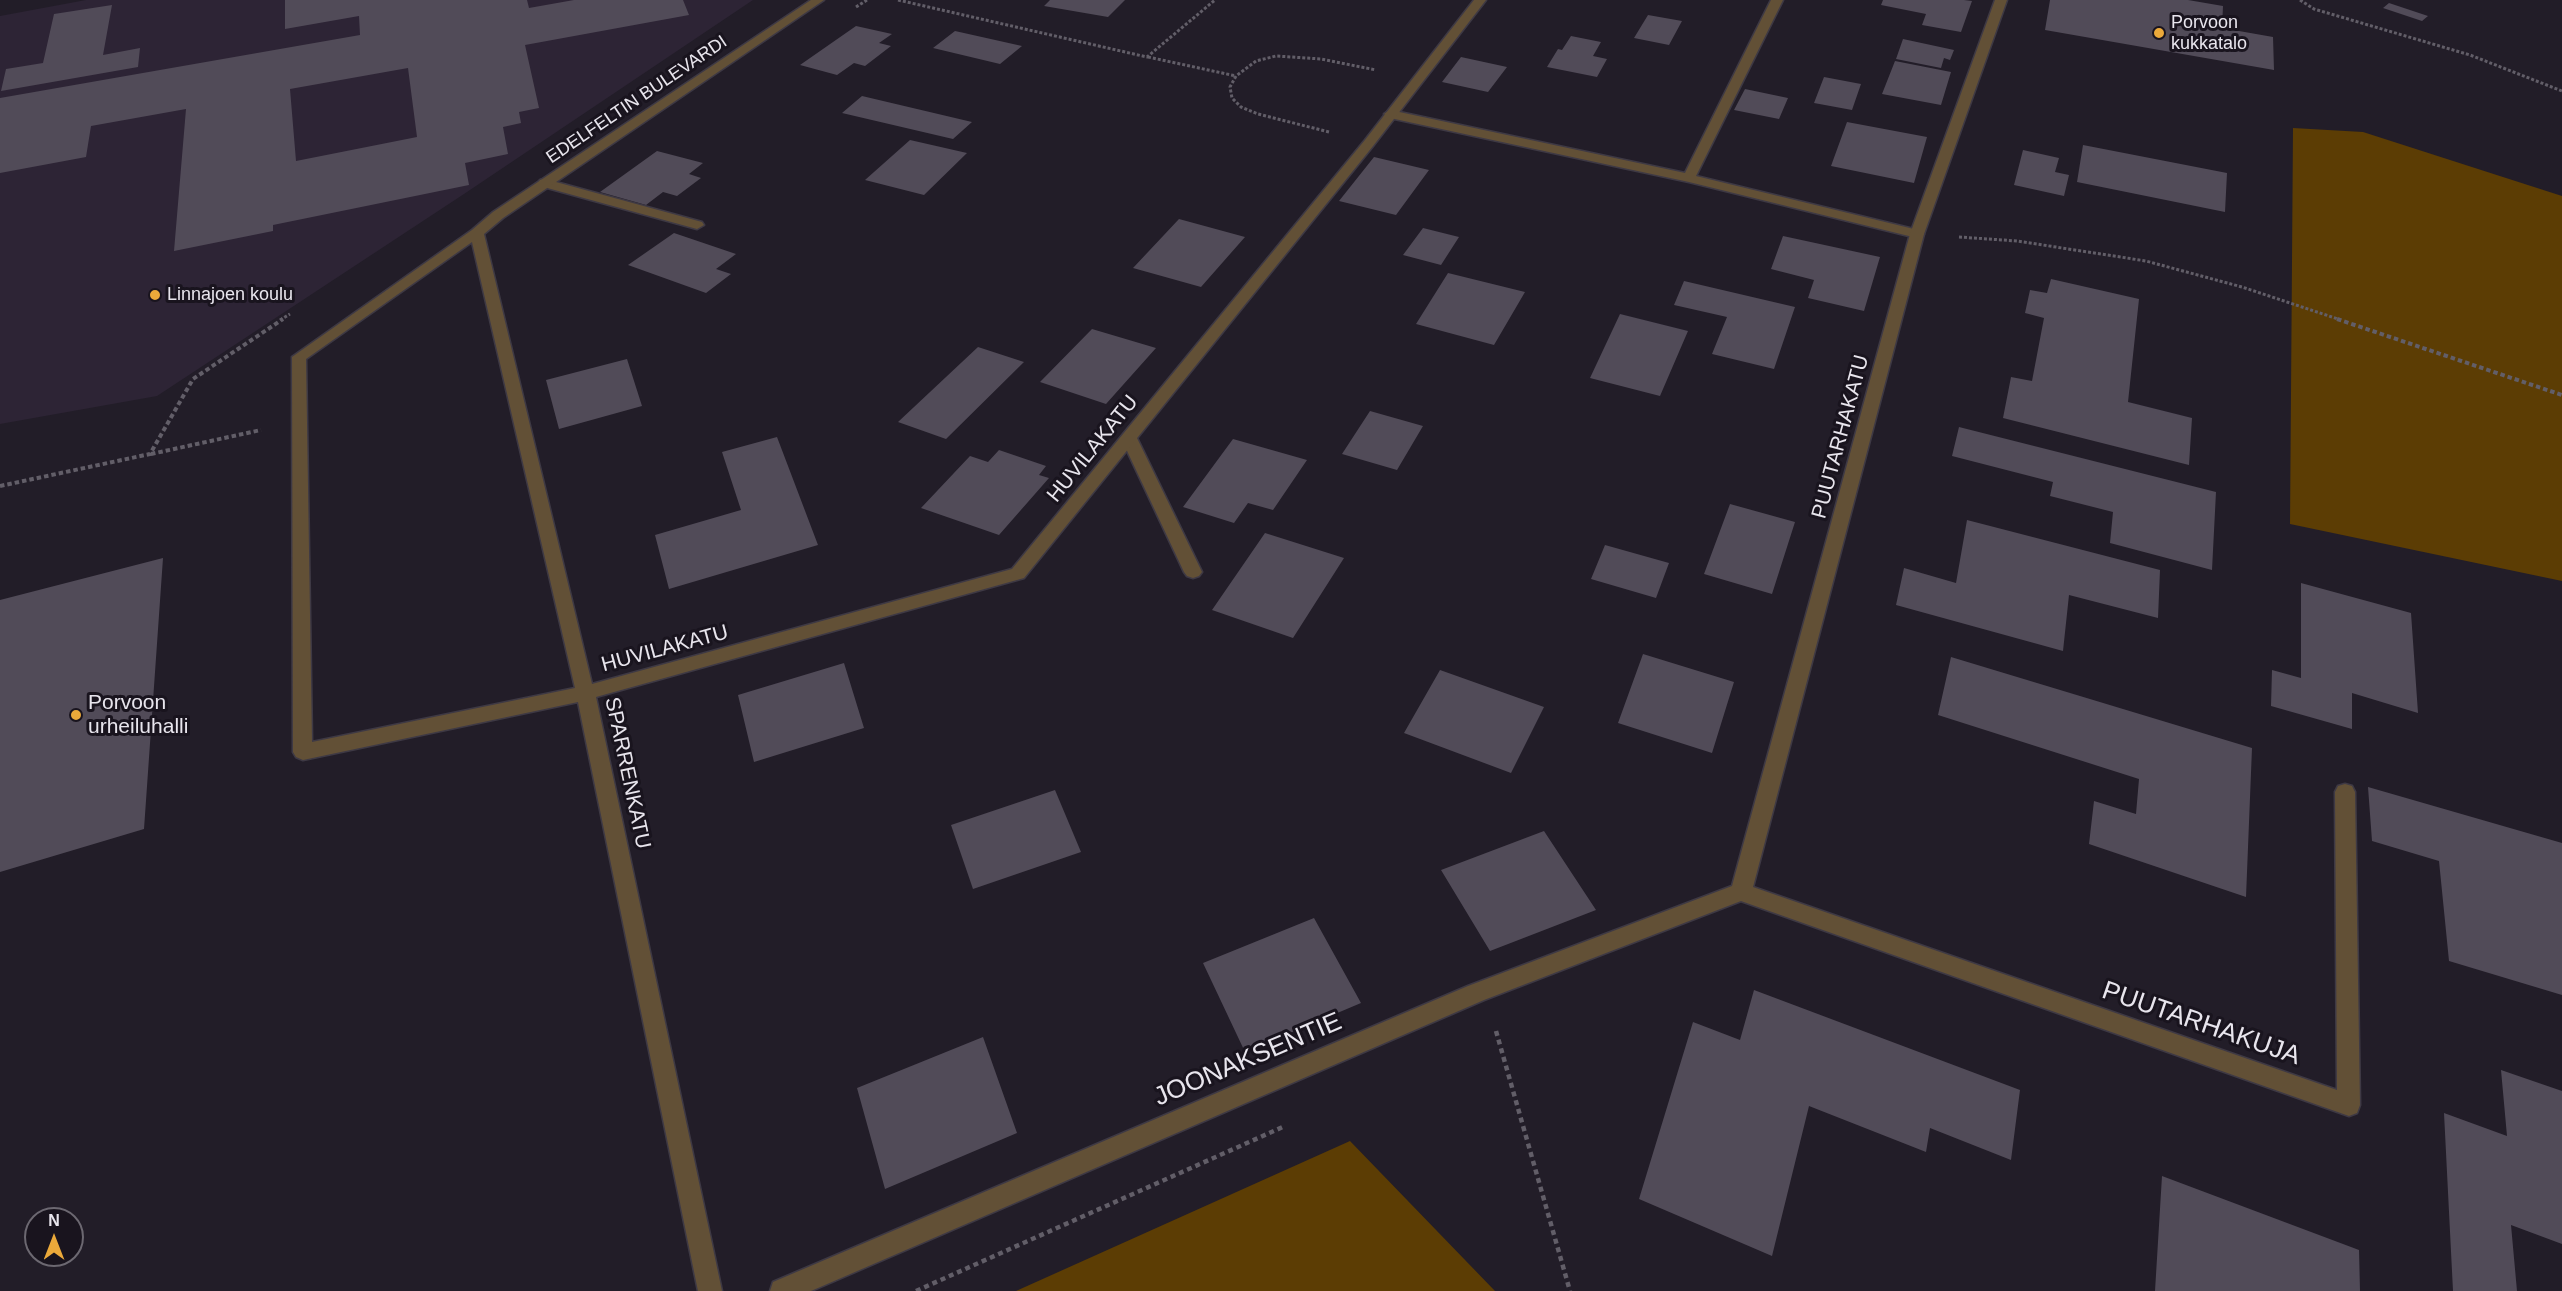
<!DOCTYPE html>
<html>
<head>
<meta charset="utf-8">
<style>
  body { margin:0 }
  #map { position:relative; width:2562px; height:1291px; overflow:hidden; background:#221d28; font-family:Helvetica,sans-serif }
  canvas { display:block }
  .north { position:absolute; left:24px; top:1207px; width:60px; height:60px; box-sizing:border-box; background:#19141e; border:2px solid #6c6871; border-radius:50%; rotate:0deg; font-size:16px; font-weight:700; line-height:24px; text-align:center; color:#e8e5ed }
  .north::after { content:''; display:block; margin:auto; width:21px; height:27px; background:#eba93a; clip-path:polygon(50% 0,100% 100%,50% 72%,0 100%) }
</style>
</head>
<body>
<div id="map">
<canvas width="2562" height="1291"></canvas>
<div class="north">N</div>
</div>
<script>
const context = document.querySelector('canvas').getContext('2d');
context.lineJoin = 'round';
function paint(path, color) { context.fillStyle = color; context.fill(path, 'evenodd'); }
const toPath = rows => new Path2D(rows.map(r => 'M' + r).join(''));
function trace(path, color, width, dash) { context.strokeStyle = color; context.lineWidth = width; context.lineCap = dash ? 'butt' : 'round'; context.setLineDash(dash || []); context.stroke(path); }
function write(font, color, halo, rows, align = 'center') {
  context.font = font + ' Helvetica,sans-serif'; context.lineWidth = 6; context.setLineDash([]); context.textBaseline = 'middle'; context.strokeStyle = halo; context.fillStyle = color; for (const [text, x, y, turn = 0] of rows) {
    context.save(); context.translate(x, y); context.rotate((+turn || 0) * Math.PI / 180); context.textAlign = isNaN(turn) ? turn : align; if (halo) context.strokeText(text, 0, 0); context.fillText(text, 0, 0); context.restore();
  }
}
const built = toPath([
  [86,0,753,0,464,194,157,396,0,424,0,16]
]);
const green = toPath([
  [2293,128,2363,132,2562,196,2562,581,2290,524],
  [1350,1141,1495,1291,1016,1291]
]);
const building = toPath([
  [285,0,527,0,529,8,574,0,683,0,689,15,525,45,539,108,519,112,521,123,503,127,508,154,465,163,469,185,273,225,273,231,174,251,186,109,91,126,86,157,0,173,0,98,360,35,359,16,285,29],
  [408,68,417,137,296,161,290,89],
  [1050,0,1125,0,1108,17,1044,6],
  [1883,0,1964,0,1972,1,1961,32,1922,25,1926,14,1881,5],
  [2050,0,2188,0,2223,6,2222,28,2273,37,2274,70,2045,30],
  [2389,3,2428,16,2422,21,2383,8],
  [112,5,103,55,140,48,138,67,1,91,6,69,43,63,54,14],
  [1648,15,1682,21,1669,45,1634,38],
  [856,26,892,34,879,43,891,46,865,66,854,63,837,75,800,65],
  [955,31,1022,46,1000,64,933,48],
  [1571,36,1601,42,1593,56,1607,59,1597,77,1547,67,1558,49,1562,50],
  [1903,39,1954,50,1950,60,1944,58,1941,68,1896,59],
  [1461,57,1507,67,1488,92,1442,82],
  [1895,61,1951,72,1941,105,1882,94],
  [1824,77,1861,84,1852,110,1814,103],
  [1745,89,1788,98,1779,119,1734,110],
  [862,96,972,122,953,139,842,113],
  [1847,122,1927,137,1914,183,1831,166],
  [910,140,967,153,924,195,865,180],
  [2083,145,2227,173,2225,212,2077,182],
  [2023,150,2059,158,2055,172,2069,175,2064,196,2014,185],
  [657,151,703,163,689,174,701,178,677,196,663,192,646,205,600,192],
  [1374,157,1429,170,1396,215,1339,201],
  [1179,219,1245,237,1201,287,1133,268],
  [1423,228,1459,237,1441,265,1403,255],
  [674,233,736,254,716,269,731,274,706,293,628,265],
  [1783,236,1880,257,1864,311,1808,298,1814,280,1771,269],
  [1448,273,1525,292,1494,345,1416,324],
  [2051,279,2139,299,2128,402,2192,418,2189,465,2003,418,2011,377,2032,381,2044,318,2025,313,2030,290,2047,293],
  [1684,281,1795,307,1774,369,1712,354,1727,317,1674,305],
  [1620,314,1688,331,1660,396,1590,378],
  [1092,329,1156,348,1106,404,1040,382],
  [978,347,1024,362,946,439,898,422],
  [627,359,642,406,559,429,546,380],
  [1370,411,1423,426,1397,470,1342,454],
  [1959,427,2216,492,2212,570,2110,543,2113,512,2050,496,2053,482,1952,456],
  [777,437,818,545,669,589,655,535,741,510,722,452],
  [1233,439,1307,460,1273,510,1248,503,1234,523,1183,507],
  [999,450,1046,466,1039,475,1049,478,999,535,921,508,970,456,988,462],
  [1730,504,1795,522,1772,594,1704,574],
  [1967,520,2160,570,2158,618,2069,595,2063,651,1896,605,1904,568,1956,583],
  [1265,533,1344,558,1293,638,1212,610],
  [1605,545,1669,563,1656,598,1591,579],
  [163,558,144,829,0,872,0,600],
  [2301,583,2411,613,2418,713,2352,693,2352,729,2271,706,2272,670,2301,678],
  [1643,654,1734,682,1712,753,1618,723],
  [1951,657,2252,748,2246,897,2089,844,2094,801,2136,814,2139,779,1938,715],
  [844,663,864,728,754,762,738,695],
  [1440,670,1544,707,1511,773,1404,733],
  [2368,787,2562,843,2562,995,2449,961,2439,861,2372,841],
  [1055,790,1081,852,973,889,951,825],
  [1544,831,1596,910,1490,951,1441,870],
  [1314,918,1361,1003,1245,1052,1203,963],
  [1754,990,2020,1090,2011,1160,1930,1128,1926,1152,1809,1106,1772,1256,1639,1199,1693,1022,1740,1040],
  [983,1037,1017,1133,885,1189,857,1088],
  [2501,1070,2562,1091,2562,1244,2511,1225,2517,1291,2453,1291,2444,1113,2507,1136],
  [2162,1176,2359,1250,2360,1291,2155,1291]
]);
const pathFar2 = toPath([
  [898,0,1147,57,1215,0],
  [2300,0,2314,9,2470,55,2562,91],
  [856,7,867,0],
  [1148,57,1236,76],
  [1329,132,1258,114,1241,107,1232,98,1230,87,1236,76,1256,61,1276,56,1321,59,1376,70],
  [1959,237,2017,241,2146,261,2242,287,2341,320],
  [280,320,290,314]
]);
const pathFar1 = toPath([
  [2337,319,2562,395],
  [151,454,261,430],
  [0,486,150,454,193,379,283,319]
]);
const path = toPath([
  [1496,1031,1570,1291],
  [916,1291,1285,1126]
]);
const lane = toPath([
  [1771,0,1783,0,1696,176,1922,231,1924,234,1922,237,1917,238,1689,182,1390,118,1384,114,1390,110,1685,173,1771,0],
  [545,179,702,222,704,225,697,229,540,186,538,183,540,180,545,179],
  [1129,433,1137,438,1202,572,1199,576,1193,578,1187,576,1184,572,1121,438,1129,433]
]);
const street = toPath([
  [811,0,824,0,503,218,484,234,592,684,1012,569,1365,140,1474,0,1486,0,1373,146,1024,578,596,697,722,1291,698,1291,578,702,303,760,296,757,293,752,292,357,472,230,493,212,811,0],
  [472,242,575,688,312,742,306,359,472,242],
  [1995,0,2007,0,1924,234,1753,887,2337,1090,2335,792,2338,786,2345,784,2352,786,2355,792,2360,1105,2357,1113,2349,1116,1741,901,1484,1000,811,1291,770,1291,773,1282,1468,986,1732,886,1910,234,1995,0]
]);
const markers = [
  [2159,33,6,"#eba93a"],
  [155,295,6,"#eba93a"],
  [76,715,6,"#eba93a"]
];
const farPoinames = [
  ["Porvoon",2171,23],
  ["kukkatalo",2171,44],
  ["Linnajoen koulu",167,295]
];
const farStreetnames = [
  ["EDELFELTIN BULEVARDI",637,100,-34]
];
const streetNames = [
  ["PUUTARHAKATU",1841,437,-75],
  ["HUVILAKATU",1093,449,-51],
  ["HUVILAKATU",665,649,-15],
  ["SPARRENKATU",627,773,78]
];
const poiNames = [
  ["Porvoon",88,703],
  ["urheiluhalli",88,727]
];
const nearStreetnames = [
  ["PUUTARHAKUJA",2201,1024,19],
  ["JOONAKSENTIE",1248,1060,-23]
];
paint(built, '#2d2435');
paint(green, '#5c3d04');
paint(building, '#514b58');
trace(lane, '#3e3944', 3);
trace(street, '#3e3944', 3);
trace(pathFar2, '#625e68', 3, [3, 2]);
trace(pathFar1, '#625e68', 4, [4.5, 3]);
trace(path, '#625e68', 4.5, [5, 4]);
paint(lane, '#625036');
paint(street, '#625036');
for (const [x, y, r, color] of markers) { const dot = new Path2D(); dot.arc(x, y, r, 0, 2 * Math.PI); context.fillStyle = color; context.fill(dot); trace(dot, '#19141e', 2); }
write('18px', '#e8e5ed', '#19141e', farPoinames, 'left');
write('18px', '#e8e5ed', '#19141e', farStreetnames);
write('21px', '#e8e5ed', '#19141e', streetNames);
write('21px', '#e8e5ed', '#19141e', poiNames, 'left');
write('26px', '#e8e5ed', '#19141e', nearStreetnames);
</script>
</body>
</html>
